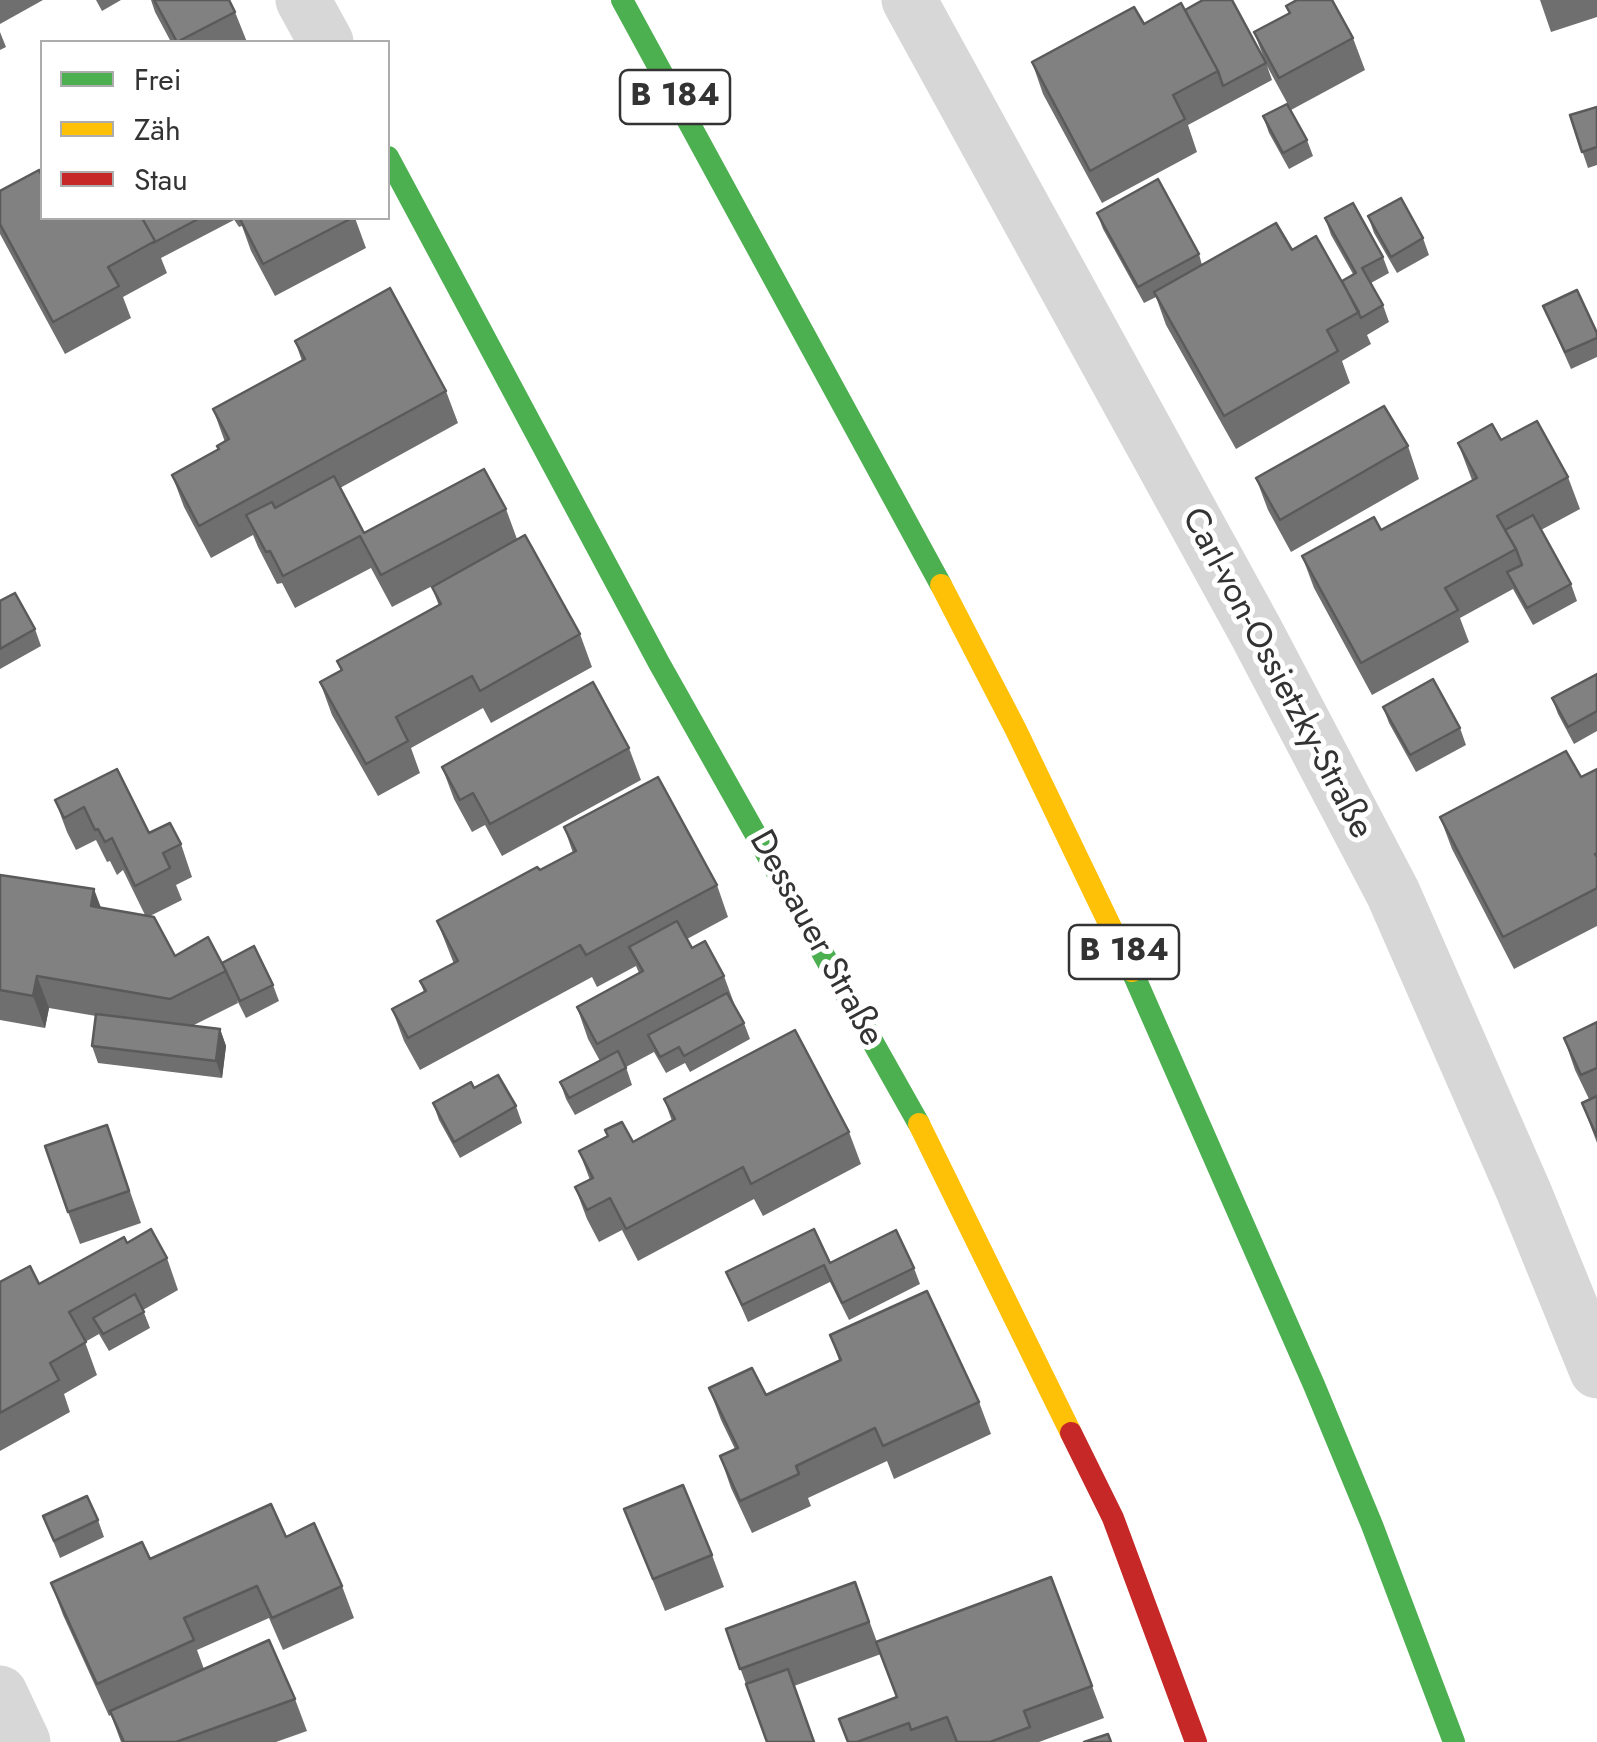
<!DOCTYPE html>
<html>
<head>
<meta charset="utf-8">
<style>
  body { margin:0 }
  #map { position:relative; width:1597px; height:1742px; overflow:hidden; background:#fff; font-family:Jost,sans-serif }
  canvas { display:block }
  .legend { position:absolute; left:40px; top:40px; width:350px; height:180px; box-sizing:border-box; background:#fff; border:2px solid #adadad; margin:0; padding:12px 18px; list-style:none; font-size:30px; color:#333 }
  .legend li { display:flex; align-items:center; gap:20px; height:50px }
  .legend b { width:50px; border:2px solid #adadad }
</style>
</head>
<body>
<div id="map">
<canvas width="1597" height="1742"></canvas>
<ul class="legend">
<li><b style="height:12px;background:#4caf50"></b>Frei</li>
<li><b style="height:12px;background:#ffc107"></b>Zäh</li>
<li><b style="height:12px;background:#c62828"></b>Stau</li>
</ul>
</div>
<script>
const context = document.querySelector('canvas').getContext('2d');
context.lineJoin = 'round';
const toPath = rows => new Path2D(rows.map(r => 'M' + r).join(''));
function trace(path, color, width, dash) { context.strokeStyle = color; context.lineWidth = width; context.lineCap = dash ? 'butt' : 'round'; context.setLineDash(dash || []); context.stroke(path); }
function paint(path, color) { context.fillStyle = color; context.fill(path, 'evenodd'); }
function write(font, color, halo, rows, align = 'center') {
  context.font = font + ' Jost,sans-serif'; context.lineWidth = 10; context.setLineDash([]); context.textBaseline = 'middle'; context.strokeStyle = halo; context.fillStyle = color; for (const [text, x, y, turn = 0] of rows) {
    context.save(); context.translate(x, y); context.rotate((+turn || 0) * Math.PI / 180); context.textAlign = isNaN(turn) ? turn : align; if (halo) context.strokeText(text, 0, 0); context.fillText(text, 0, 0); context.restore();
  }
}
const street = toPath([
  [303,0,326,42],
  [909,0,1256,632,1393,893,1524,1192,1597,1371],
  [0,1693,23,1742]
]);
const fast = toPath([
  [622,0,941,585],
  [388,157,659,663,919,1124],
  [1132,971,1314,1385,1372,1525,1454,1742]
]);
const slow = toPath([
  [941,585,1016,730,1132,971],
  [919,1124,1071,1433]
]);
const jam = toPath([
  [1071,1433,1113,1518,1196,1742]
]);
const wall = toPath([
  [0,0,43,0,0,24],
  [96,0,121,0,102,11],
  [151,0,229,0,235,12,247,42,171,42,155,12],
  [1540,0,1597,0,1597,17,1551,32],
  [1286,6,1353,38,1365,70,1291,110,1267,66,1272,80,1188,125,1197,152,1102,203,1043,94,1032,62,1185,10,1265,61,1254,32,1289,14],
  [0,32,6,47,0,50],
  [1597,107,1597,165,1588,168,1570,115],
  [1263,116,1307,140,1313,156,1289,169,1269,133],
  [0,191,42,218,233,218,234,220,161,258,167,273,123,297,131,318,65,354,0,234],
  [1097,213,1199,254,1202,265,1292,250,1342,281,1353,274,1331,235,1325,218,1383,257,1389,273,1371,283,1383,305,1389,322,1367,335,1371,344,1342,361,1350,383,1236,449,1166,325,1156,297,1144,303,1103,229],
  [1368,216,1423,238,1429,255,1397,273,1374,233],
  [233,218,355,218,366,248,275,296,251,251,242,226,239,227],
  [1543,306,1597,333,1597,357,1571,369],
  [295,341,446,391,458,423,340,488,364,533,506,509,517,539,580,634,592,667,491,723,483,708,411,748,420,773,378,796,332,715,320,682,341,671,337,661,439,606,432,587,440,582,392,607,371,568,295,608,282,583,277,584,258,547,253,535,211,558,184,507,172,475,218,449,225,442,213,409,302,361],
  [1501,440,1568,477,1580,509,1541,530,1571,584,1577,601,1533,625,1513,589,1460,618,1469,642,1372,695,1314,588,1302,556,1381,530,1472,480,1458,443],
  [1408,446,1419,479,1291,552,1268,510,1256,478],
  [0,601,35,629,41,646,0,669],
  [1597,674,1597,731,1574,744,1558,714,1552,698],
  [1383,707,1460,728,1466,745,1416,772,1389,723],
  [629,748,641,780,502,856,485,825,472,832,454,799,442,767],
  [117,769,149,833,181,844,192,877,176,885,182,900,150,916,175,956,222,963,273,985,279,1001,246,1018,237,1000,238,1003,192,1026,220,1029,226,1046,222,1078,98,1063,92,1046,96,1016,49,1008,45,1028,0,1020,0,875,101,908,145,915,123,870,117,875,110,861,107,862,96,840,76,850,67,832,55,800],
  [1597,769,1597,926,1514,969,1452,849,1440,817,1581,777],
  [564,827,717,885,728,917,687,939,692,948,724,976,735,1006,744,1023,750,1039,690,1072,685,1063,666,1073,654,1052,626,1067,632,1085,575,1115,566,1099,560,1082,600,1061,588,1039,577,1007,639,973,636,966,597,987,592,977,420,1070,404,1041,392,1009,424,992,420,981,454,964,437,921,573,853],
  [1597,1022,1597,1143,1582,1103,1589,1099,1575,1070,1564,1038],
  [474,1088,516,1106,522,1123,460,1158,439,1120,433,1103],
  [664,1099,849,1132,861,1164,763,1216,754,1199,638,1261,622,1230,599,1242,587,1219,575,1187,590,1180,579,1151,633,1142,672,1121],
  [118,1157,141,1223,80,1244,68,1212],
  [127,1243,167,1258,178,1290,143,1310,150,1328,109,1351,99,1334,85,1342,97,1375,64,1394,70,1412,0,1451,0,1282,39,1284],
  [830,1263,914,1268,920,1284,849,1320,830,1282,748,1322,726,1272],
  [830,1335,979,1402,991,1434,894,1479,887,1461,808,1498,811,1506,752,1533,731,1488,720,1456,735,1449,721,1420,709,1388,766,1395,839,1360],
  [624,1509,712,1555,724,1587,665,1611],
  [43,1516,98,1520,104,1537,60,1558],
  [286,1537,342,1586,354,1618,283,1650,269,1618,197,1650,204,1669,295,1699,307,1731,276,1742,121,1742,111,1715,109,1716,63,1615,51,1583,150,1559],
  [1051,1577,1104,1718,1039,1742,847,1742,897,1697,881,1654,794,1686,767,1742,726,1629,855,1582,877,1642]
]);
const shadedWall = toPath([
  [94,889,106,921,91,906],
  [37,976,49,1008,45,1028,33,996],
  [220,1029,226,1046,222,1078,216,1061]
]);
const building = toPath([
  [154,0,229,0,235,12,177,42,154,0],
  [1203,0,1232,0,1266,63,1223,86,1218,71,1185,10,1203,0],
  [1297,0,1332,0,1353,38,1279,78,1254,32,1290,13,1286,6,1297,0],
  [1181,3,1218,71,1173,95,1185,119,1090,171,1032,62,1134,7,1144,24,1181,3],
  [1287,104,1307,140,1283,153,1263,116,1287,104],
  [1597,107,1597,147,1582,152,1570,115,1597,107],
  [39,170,42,176,42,218,142,218,155,241,108,267,119,286,53,322,0,224,0,191,39,170],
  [1158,179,1199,254,1138,287,1097,213,1158,179],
  [1401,198,1423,238,1391,257,1368,216,1401,198],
  [1353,203,1383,257,1362,268,1383,305,1361,318,1342,281,1356,273,1325,218,1353,203],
  [142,218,200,218,153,243,155,241,142,218],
  [242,218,352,218,263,264,240,219,242,218],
  [1276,223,1292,250,1316,236,1359,312,1327,330,1338,351,1224,416,1154,292,1276,223],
  [390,288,446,391,199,526,172,475,219,449,217,446,229,439,213,409,305,359,295,341,390,288],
  [1577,290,1597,333,1597,338,1565,352,1543,306,1577,290],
  [1384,406,1408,446,1280,520,1256,478,1384,406],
  [1537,421,1568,477,1497,516,1516,549,1445,588,1458,610,1361,663,1302,556,1374,517,1381,530,1477,478,1458,443,1492,424,1501,440,1537,421],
  [484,469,506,509,381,575,360,536,283,576,270,551,266,552,246,515,272,502,275,508,334,476,364,533,484,469],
  [1533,515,1571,584,1527,608,1507,572,1522,565,1516,549,1505,530,1533,515],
  [525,535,580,634,480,691,472,676,396,717,408,741,366,764,320,682,342,670,337,661,441,604,432,587,525,535],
  [15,593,35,629,0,649,0,601,15,593],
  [1597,674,1597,711,1568,727,1552,698,1597,674],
  [1433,679,1460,728,1410,755,1383,707,1433,679],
  [593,682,629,748,490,824,473,793,460,800,442,767,593,682],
  [1566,751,1581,777,1597,769,1597,853,1595,854,1597,857,1597,888,1503,937,1440,817,1566,751],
  [117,769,149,833,170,823,181,844,163,853,170,868,135,886,112,838,105,842,98,829,95,830,84,807,64,818,55,800,117,769],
  [658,777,717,885,586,955,580,945,408,1038,392,1009,426,991,420,981,458,961,437,921,537,867,540,870,576,851,564,827,658,777],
  [0,875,94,889,91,906,154,917,175,956,208,937,226,971,170,999,37,976,33,996,0,990,0,875],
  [677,921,692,948,705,941,724,976,597,1044,577,1007,643,971,629,947,677,921],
  [254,946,273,985,240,1001,222,963,254,946],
  [727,993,744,1023,684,1056,679,1047,660,1057,648,1035,727,993],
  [96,1014,220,1029,216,1061,92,1046,96,1014],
  [1597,1022,1597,1068,1581,1075,1564,1038,1597,1022],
  [795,1030,849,1132,751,1184,743,1167,626,1229,610,1198,587,1210,575,1187,593,1178,579,1151,608,1136,605,1130,622,1122,633,1142,675,1119,664,1099,795,1030],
  [618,1051,626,1068,569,1098,560,1082,618,1051],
  [498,1075,516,1106,454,1142,433,1103,471,1082,474,1088,498,1075],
  [1597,1096,1597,1137,1582,1103,1597,1096],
  [107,1125,129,1191,68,1212,45,1146,107,1125],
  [151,1229,167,1258,69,1312,86,1342,50,1363,59,1380,0,1413,0,1282,30,1266,39,1284,124,1237,127,1243,151,1229],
  [814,1229,830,1263,896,1230,914,1268,842,1303,824,1265,742,1305,726,1272,814,1229],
  [927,1291,979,1402,883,1446,875,1428,796,1466,799,1474,740,1501,720,1456,738,1448,709,1388,752,1368,766,1395,841,1360,830,1335,927,1291],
  [135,1294,144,1312,103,1334,93,1318,135,1294],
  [683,1485,712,1555,653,1579,624,1509,683,1485],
  [87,1496,98,1520,54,1541,43,1516,87,1496],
  [271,1504,286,1537,314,1523,342,1586,272,1618,257,1586,184,1618,194,1640,97,1684,51,1583,142,1542,150,1559,271,1504],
  [1051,1577,1092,1686,1024,1711,1030,1727,990,1742,957,1742,947,1717,911,1730,909,1723,857,1742,848,1742,839,1719,897,1697,876,1642,1051,1577],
  [855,1582,869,1622,740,1669,726,1629,855,1582],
  [269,1640,295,1699,176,1742,124,1742,110,1711,269,1640],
  [788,1669,814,1742,767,1742,746,1684,788,1669],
  [1108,1734,1111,1742,1084,1742,1108,1734]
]);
const shields = [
  [675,97,110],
  [1124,952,110]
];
const shieldNames = [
  ["B 184",675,97],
  ["B 184",1124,952]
];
const streetNames = [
  ["Carl-von-Ossietzky-Straße",1276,674,62],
  ["Dessauer Straße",815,939,61]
];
trace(street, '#d7d7d7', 55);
trace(fast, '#4caf50', 22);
trace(slow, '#ffc107', 22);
trace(jam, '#c62828', 22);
paint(wall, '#6f6f6f');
paint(shadedWall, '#5a5a5a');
paint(building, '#818181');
trace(building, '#5a5a5a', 2.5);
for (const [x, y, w] of shields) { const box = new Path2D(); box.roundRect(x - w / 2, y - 27, w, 54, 8); context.fillStyle = '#fff'; context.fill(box); trace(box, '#333', 2.5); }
write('bold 32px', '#333', null, shieldNames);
write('35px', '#333', '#fff', streetNames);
</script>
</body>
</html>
